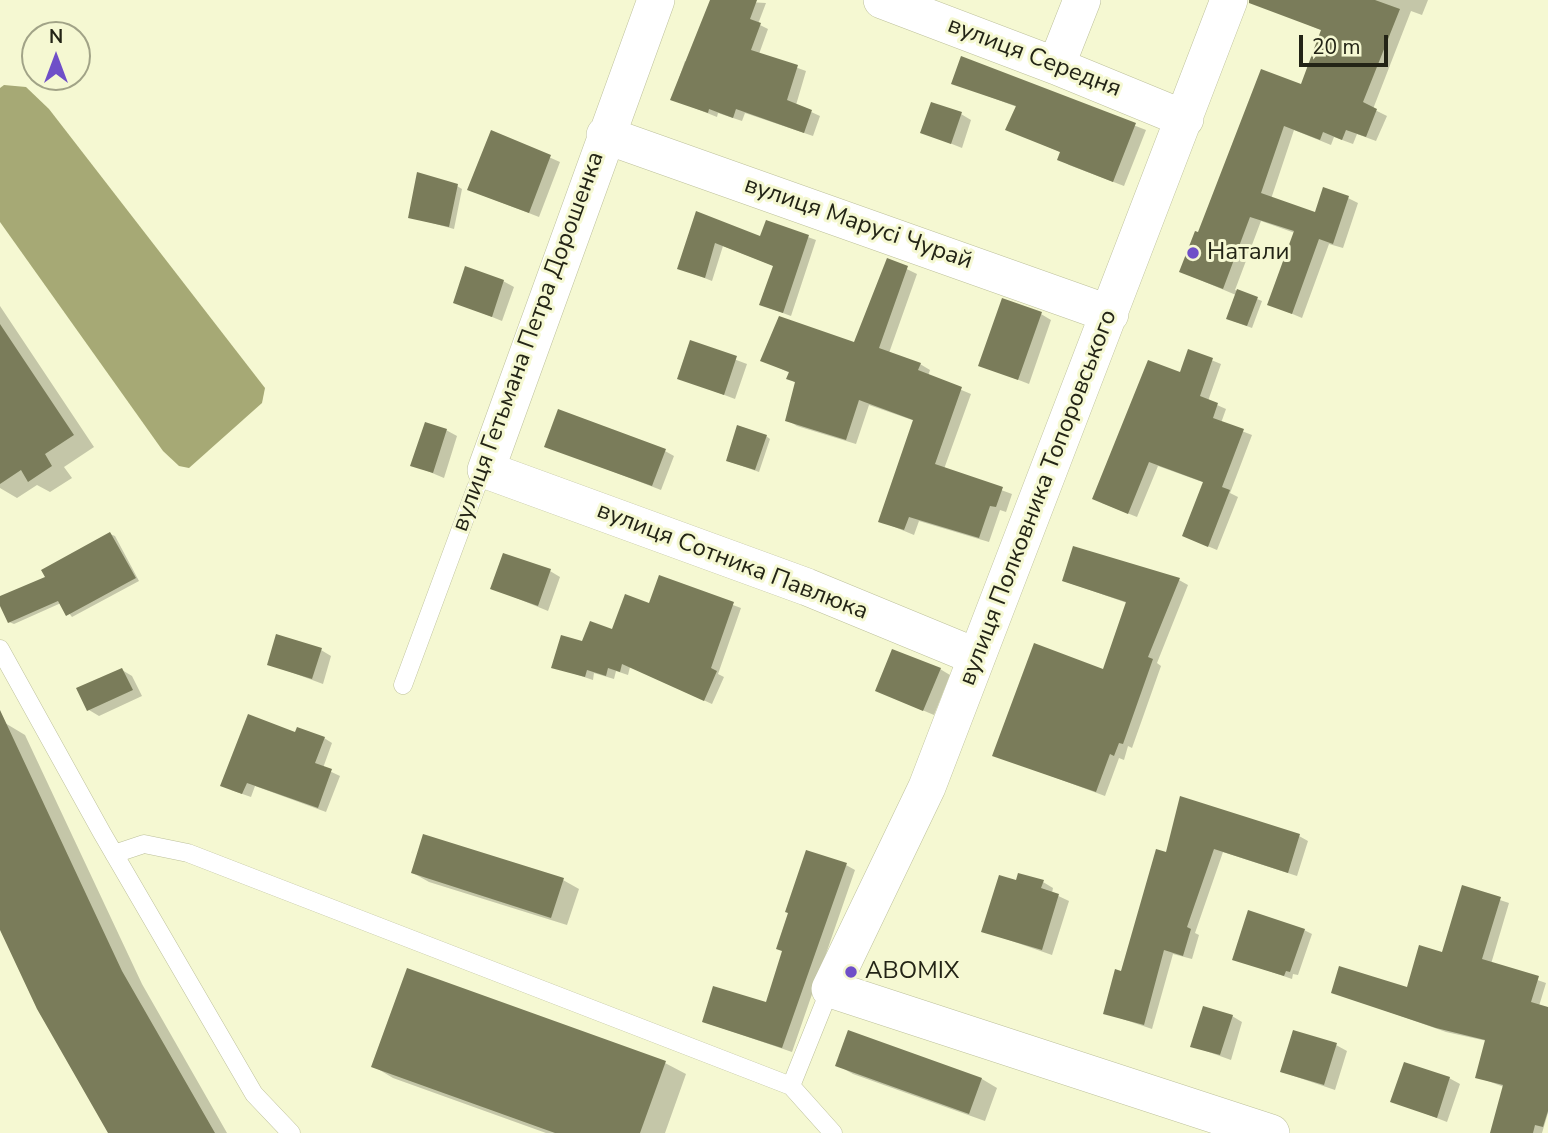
<!DOCTYPE html>
<html>
<head>
<meta charset="utf-8">
<style>
  body { margin:0 }
  #map { position:relative; width:1548px; height:1133px; overflow:hidden; background:#f5f8d2; font-family:"Nunito Sans",sans-serif }
  canvas { display:block }
  .north { position:absolute; left:21px; top:21px; width:70px; height:70px; box-sizing:border-box; background:#f5f8d2; border:2px solid #a1a387; border-radius:50%; rotate:0deg; font-size:19px; font-weight:700; line-height:28px; text-align:center; color:#232416 }
  .north::after { content:''; display:block; margin:auto; width:24px; height:32px; background:#6f4fc8; clip-path:polygon(50% 0,100% 100%,50% 72%,0 100%) }
  .scale { position:absolute; left:1299px; top:35px; width:89px; height:32px; box-sizing:border-box; border:4px solid #232416; border-top:0; padding-left:9px; font-size:21px; line-height:24px; white-space:nowrap; color:#232416; -webkit-text-stroke:5px #f5f8d2; paint-order:stroke }
</style>
</head>
<body>
<div id="map">
<canvas width="1548" height="1133"></canvas>
<div class="north">N</div>
<div class="scale">20 m</div>
</div>
<script>
const context = document.querySelector('canvas').getContext('2d');
context.lineJoin = 'round';
function paint(path, color) { context.fillStyle = color; context.fill(path, 'evenodd'); }
const toPath = rows => new Path2D(rows.map(r => 'M' + r).join(''));
function trace(path, color, width, dash) { context.strokeStyle = color; context.lineWidth = width; context.lineCap = dash ? 'butt' : 'round'; context.setLineDash(dash || []); context.stroke(path); }
function write(font, color, halo, rows, align = 'center') {
  context.font = font + ' "Nunito Sans",sans-serif'; context.lineWidth = 6; context.setLineDash([]); context.textBaseline = 'middle'; context.strokeStyle = halo; context.fillStyle = color; for (const [text, x, y, turn = 0] of rows) {
    context.save(); context.translate(x, y); context.rotate((+turn || 0) * Math.PI / 180); context.textAlign = isNaN(turn) ? turn : align; if (halo) context.strokeText(text, 0, 0); context.fillText(text, 0, 0); context.restore();
  }
}
const water = toPath([
  [4,85,26,87,49,109,265,388,262,403,189,468,179,466,163,451,0,222,0,88]
]);
const shadow = toPath([
  [712,0,766,3,758,24,768,29,759,54,806,71,796,105,820,116,813,136,745,113,742,121,718,113,717,117,672,99,685,61,689,63],
  [1288,0,1428,0,1422,15,1411,11,1373,109,1387,116,1376,141,1357,134,1353,144,1334,137,1331,145,1294,130,1271,199,1316,214,1348,198,1358,203,1343,248,1329,244,1302,318,1269,304,1295,233,1261,221,1235,290,1262,301,1252,328,1233,321,1236,295,1181,272,1199,234,1302,86,1323,31,1283,14],
  [962,58,1146,130,1124,186,1069,165,1059,159,1062,153,1008,129,1017,107,953,83],
  [961,114,971,120,962,148,922,132],
  [492,132,560,162,539,217,469,190],
  [457,186,462,189,454,229,410,217],
  [697,213,761,239,767,222,816,240,791,316,769,308,774,266,723,246,712,281,679,268],
  [888,260,917,274,889,353,920,364,930,370,928,376,971,394,944,469,1012,494,1006,512,1000,510,989,542,919,521,914,535,880,521,915,421,869,405,856,444,797,426,787,420,796,383,788,378,790,373,762,360,855,345],
  [503,281,514,287,502,321,455,302],
  [0,306,94,447,64,467,72,478,50,492,37,485,17,498,0,488],
  [1041,314,1051,320,1029,384,980,365],
  [691,343,747,364,735,399,679,378],
  [1189,351,1221,364,1208,401,1226,409,1221,423,1252,435,1230,493,1238,497,1217,550,1193,540,1205,483,1158,466,1137,517,1102,503,1181,374],
  [446,430,457,436,444,478,413,465],
  [766,436,770,439,759,472,728,461],
  [546,446,665,451,674,456,661,490],
  [110,534,115,536,139,581,72,617,61,603,14,624,9,622,0,598,47,578],
  [550,571,560,577,548,611,492,588],
  [660,578,741,608,718,674,724,677,712,704,630,667,628,675,616,671,614,679,594,673,593,680,554,667,583,643,613,631,651,606],
  [1179,580,1188,585,1157,663,1161,666,1132,748,1128,746,1124,760,1119,758,1105,796,994,755,1104,671,1127,603,1064,581],
  [321,650,331,656,323,684,269,664],
  [940,669,950,675,934,715,877,691],
  [122,670,132,676,142,696,99,716,89,710],
  [5,723,25,735,142,984,227,1133,110,1133,0,926,0,726],
  [296,734,324,738,332,743,323,768,340,776,326,812,255,786,251,797,231,790],
  [1299,836,1308,841,1297,876,1223,852,1195,933,1199,935,1192,959,1173,954,1152,1029,1105,1013,1167,854],
  [846,865,855,870,792,1052,704,1022,767,1004],
  [413,873,563,880,579,889,567,925,429,882],
  [1043,882,1053,888,1052,893,1069,901,1052,955,983,931,1018,883],
  [1464,888,1509,903,1491,964,1546,983,1539,1006,1548,1009,1548,1113,1542,1133,1491,1133,1504,1087,1477,1077,1487,1041,1446,1032,1333,992,1408,989,1444,954],
  [1304,930,1312,934,1298,975,1293,974,1292,979,1234,959],
  [1232,1016,1242,1022,1231,1060,1192,1046],
  [849,1032,982,1079,997,1088,985,1121,853,1074,837,1065],
  [1336,1045,1347,1051,1335,1090,1282,1072],
  [665,1063,686,1074,665,1133,546,1133,393,1078,373,1066],
  [1449,1078,1460,1084,1447,1122,1393,1101]
]);
const building = toPath([
  [710,0,757,0,750,19,761,23,751,50,798,65,787,100,812,110,804,133,736,109,733,118,709,109,708,113,670,100],
  [1249,0,1375,0,1400,9,1363,102,1377,109,1366,137,1346,130,1342,140,1323,132,1320,140,1284,126,1261,193,1315,212,1323,187,1349,196,1333,244,1319,239,1292,314,1267,305,1294,231,1250,217,1223,289,1179,272,1195,231,1198,232,1261,69,1301,84,1321,30,1249,3],
  [961,56,1136,123,1113,182,1057,160,1060,152,1005,130,1016,106,951,84],
  [931,102,962,112,951,144,920,133],
  [491,130,551,155,529,213,467,190],
  [417,172,458,184,449,227,408,218],
  [696,211,760,236,766,220,809,235,783,313,759,305,773,266,715,243,705,278,677,269],
  [887,258,908,266,879,348,921,363,918,370,962,387,935,464,1003,487,996,507,990,506,979,538,909,517,904,530,878,522,913,420,859,400,846,440,785,421,795,382,786,379,789,372,760,361,779,316,854,342],
  [465,266,504,280,492,317,453,303],
  [1237,289,1258,297,1247,326,1226,319],
  [1002,298,1042,312,1018,380,978,366],
  [0,324,74,435,45,454,52,466,28,482,21,470,0,484],
  [690,340,737,356,724,395,677,379],
  [1188,349,1213,358,1200,396,1218,403,1213,418,1244,429,1222,487,1230,490,1208,547,1182,536,1203,482,1149,462,1128,514,1092,499,1148,360,1180,372],
  [558,409,666,449,652,486,544,447],
  [425,422,447,429,433,473,410,466],
  [737,425,767,435,755,470,726,461],
  [110,532,136,578,66,616,58,601,8,623,0,606,0,596,45,577,41,570],
  [1073,546,1180,578,1148,657,1153,659,1123,744,1119,743,1114,756,1110,754,1096,792,992,756,1034,643,1103,669,1126,602,1062,581],
  [503,553,551,569,538,606,490,589],
  [659,575,734,602,711,668,717,671,704,701,622,664,620,672,608,668,606,676,587,670,585,677,551,668,561,635,582,641,590,621,612,629,625,594,649,603],
  [276,634,322,648,312,679,267,665],
  [892,649,941,668,923,711,875,691],
  [122,668,133,690,87,711,76,688],
  [0,710,122,971,215,1133,108,1133,37,1009,0,930],
  [248,714,295,732,297,727,325,737,315,763,332,769,318,808,247,783,242,794,220,786],
  [1180,796,1300,834,1288,873,1214,849,1187,927,1191,929,1183,956,1164,950,1144,1025,1103,1014,1115,969,1121,971,1156,849,1166,852],
  [423,834,564,878,551,918,411,873],
  [806,850,847,863,782,1048,702,1022,713,986,766,1002,782,951,776,949,788,913,785,912],
  [1018,873,1044,880,1041,888,1059,894,1042,950,981,932,999,875,1016,880],
  [1462,885,1501,897,1482,959,1539,976,1531,1002,1548,1007,1548,1111,1543,1127,1535,1125,1533,1133,1490,1133,1503,1085,1475,1078,1485,1040,1436,1028,1331,993,1339,966,1407,987,1419,945,1442,952],
  [1248,910,1305,929,1290,972,1286,971,1284,976,1232,960],
  [407,968,666,1061,640,1133,555,1133,371,1067],
  [1203,1006,1233,1015,1220,1055,1190,1047],
  [848,1030,982,1078,969,1114,835,1066],
  [1293,1030,1337,1043,1324,1085,1280,1072],
  [1404,1062,1450,1077,1437,1118,1390,1102]
]);
const service = toPath([
  [0,649,102,833,254,1094,291,1133],
  [403,685,476,488,486,470],
  [114,854,144,844,188,853,791,1086],
  [830,989,791,1086,833,1133]
]);
const minor = toPath([
  [656,0,486,470,807,587,977,657],
  [882,0,1056,66,1185,119],
  [1229,0,927,787,830,989,1271,1133],
  [1056,66,1082,0],
  [605,135,1110,314]
]);
const markers = [
  [1193,253,7,"#6f4fc8"],
  [851,972,7,"#6f4fc8"]
];
const streetNames = [
  ["вулиця Середня",1034,58,21],
  ["вулиця Марусі Чурай",858,224,19],
  ["вулиця Гетьмана Петра Дорошенка",529,342,-70],
  ["вулиця Полковника Топоровського",1039,498,-69],
  ["вулиця Сотника Павлюка",732,562,21]
];
const poiNames = [
  ["Натали",1207,253],
  ["ABOMIX",865,972]
];
paint(water, '#a6a975');
paint(shadow, '#0003');
paint(building, '#7a7c5a');
trace(service, '#bdc09b', 19);
trace(minor, '#bdc09b', 38);
trace(service, '#fff', 18);
trace(minor, '#fff', 37);
for (const [x, y, r, color] of markers) { const dot = new Path2D(); dot.arc(x, y, r, 0, 2 * Math.PI); context.fillStyle = color; context.fill(dot); trace(dot, '#f5f8d2', 2.5); }
write('24px', '#232416', '#f5f8d2', streetNames);
write('24px', '#232416', '#f5f8d2', poiNames, 'left');
</script>
</body>
</html>
